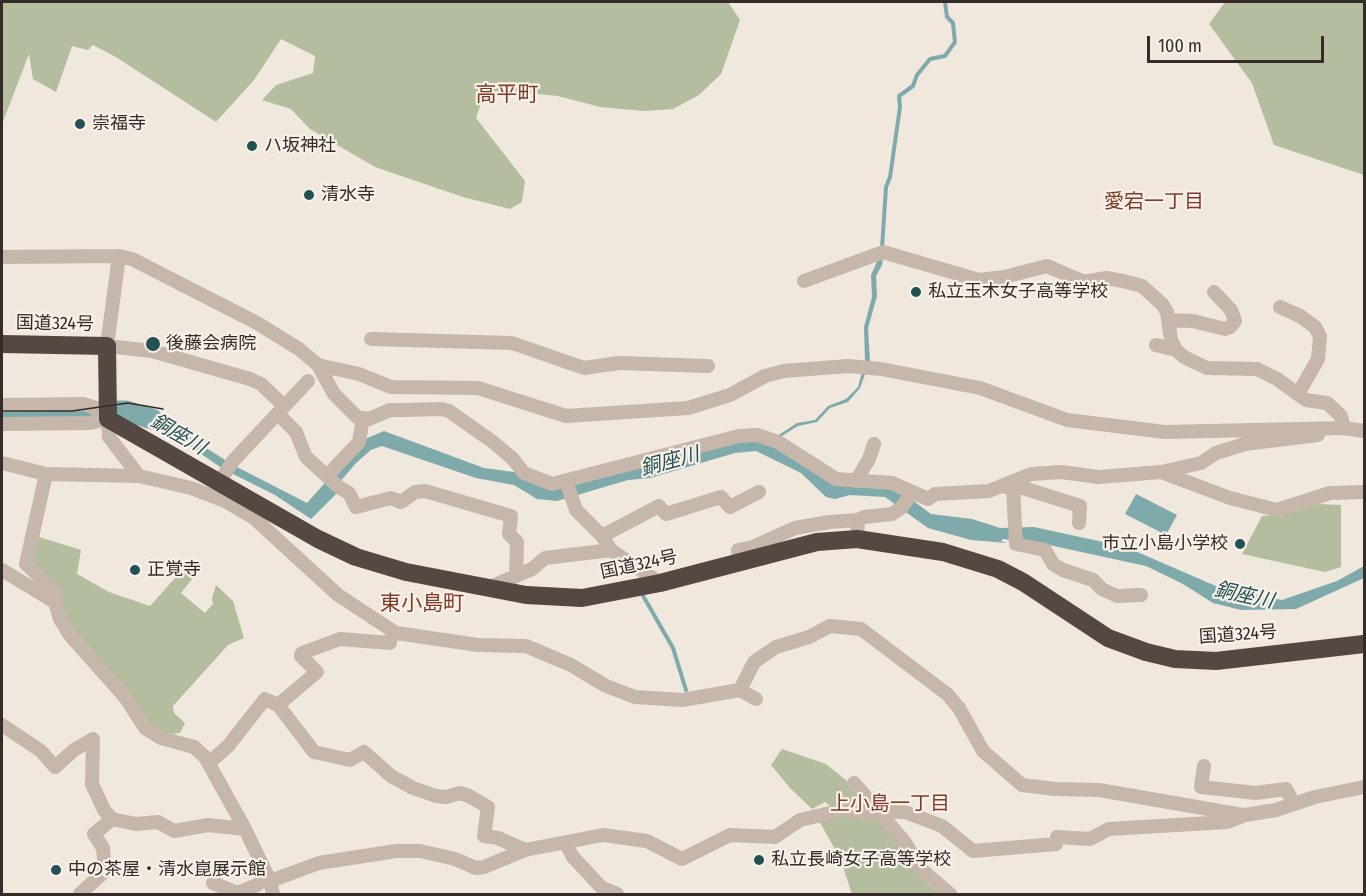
<!DOCTYPE html>
<html>
<head>
<meta charset="utf-8">
<style>
  body { margin:0 }
  #map { position:relative; width:1366px; height:896px; overflow:hidden; background:#f0e7dd; font-family:"Fira Sans Condensed",sans-serif }
  canvas { display:block }
  .frame { position:absolute; inset:0; border:3px solid #352c29; pointer-events:none }
  .scale { position:absolute; left:1147px; top:36px; width:177px; height:27px; box-sizing:border-box; border:3px solid #352c29; border-top:0; padding-left:8px; font-size:18px; line-height:21px; white-space:nowrap; color:#352c29; -webkit-text-stroke:4px #f8f1e9; paint-order:stroke }
</style>
</head>
<body>
<div id="map">
<canvas width="1366" height="896"></canvas>
<div class="frame"></div>
<div class="scale">100 m</div>
</div>
<script>
const context = document.querySelector('canvas').getContext('2d');
context.lineJoin = 'round';
function paint(path, color) { context.fillStyle = color; context.fill(path, 'evenodd'); }
const toPath = rows => new Path2D(rows.map(r => 'M' + r).join(''));
function trace(path, color, width, dash) { context.strokeStyle = color; context.lineWidth = width; context.lineCap = dash ? 'butt' : 'round'; context.setLineDash(dash || []); context.stroke(path); }
function write(font, color, halo, rows, align = 'center') {
  context.font = font + ' "Fira Sans Condensed","Noto Sans JP",sans-serif'; context.lineWidth = 4.5; context.setLineDash([]); context.textBaseline = 'middle'; context.strokeStyle = halo; context.fillStyle = color; for (const [text, x, y, turn = 0] of rows) {
    context.save(); context.translate(x, y); context.rotate((+turn || 0) * Math.PI / 180); context.textAlign = isNaN(turn) ? turn : align; if (halo) context.strokeText(text, 0, 0); context.fillText(text, 0, 0); context.restore();
  }
}
const green = toPath([
  [2,2,728,2,740,20,721,74,699,95,673,109,644,111,600,107,558,96,528,93,500,96,482,101,476,118,525,181,522,202,510,209,463,197,375,167,310,129,291,109,262,100,276,85,313,73,315,56,281,39,254,80,216,122,116,57,93,45,88,50,72,46,56,92,33,79,29,54,2,124],
  [1225,2,1364,2,1364,175,1274,145,1252,83,1209,24],
  [1317,504,1341,505,1341,567,1325,572,1242,554,1262,516,1289,513],
  [36,536,81,550,77,574,109,592,150,606,176,577,183,562,196,574,181,593,205,613,213,604,212,598,216,585,233,601,244,638,228,645,173,706,174,713,185,723,180,733,162,735,146,722,75,634,29,563],
  [782,749,826,764,847,781,870,808,831,807,825,802,812,809,790,788,771,765],
  [876,813,927,884,941,894,852,894,840,858,819,821,847,814]
]);
const water = toPath([
  [879,257,883,257,882,265,876,276,877,296,868,328,870,361,860,388,848,402,830,408,817,422,798,426,777,439,827,478,896,488,931,514,972,519,1000,528,1034,527,1126,547,1218,587,1282,600,1337,581,1364,566,1364,578,1296,609,1241,610,1213,603,1183,584,1146,566,1049,545,1003,539,1001,541,1007,543,971,540,928,528,885,497,850,495,835,499,826,497,801,473,756,451,735,453,650,478,628,480,557,501,537,499,514,485,476,478,382,446,371,450,357,462,339,483,336,494,311,519,275,495,223,469,175,436,126,411,145,409,233,465,307,503,363,440,384,431,484,468,521,473,539,483,736,439,774,438,797,423,815,420,828,406,846,399,858,387,865,361,864,327,872,297,871,275],
  [1136,494,1177,515,1166,535,1125,514]
]);
const stream = toPath([
  [882,248,886,187,890,177,900,107,899,96,913,86,917,75,930,59,945,56,955,42,953,23,947,17,945,2],
  [642,594,673,648,686,690]
]);
const river = toPath([
  [2,414,126,411,152,419]
]);
const minor = toPath([
  [119,256,107,346,152,351,250,379,261,384,284,406],
  [2,257,119,256,132,259,257,323,299,349,318,365,334,394,357,417,369,419,390,410,403,410,441,409,449,411,493,442,513,459,524,473,552,484,739,436,757,435,778,442,836,479,892,483,928,499,935,494,989,491,1031,474,1061,472,1099,477,1161,472,1230,498,1277,510,1330,493,1364,492],
  [804,281,883,252,979,280,1004,277,1047,266,1084,282,1106,278,1123,281,1142,286,1162,304,1167,312,1171,340,1176,350,1184,357,1207,368,1257,369,1277,379,1306,400,1327,403,1341,416,1344,428],
  [1280,307,1300,316,1315,327,1320,336,1318,359,1298,394],
  [1168,320,1193,321,1225,329,1230,327,1235,321,1231,310,1214,292],
  [371,339,512,343,584,368,619,363,708,366],
  [1156,345,1176,350],
  [318,365,359,374,391,387,478,388,566,416,688,408,730,395,765,376,784,371,848,366,881,369,980,388,1067,420,1165,432,1344,428,1364,431],
  [2,405,83,404,93,407,108,419,109,437,139,476,191,488,225,501,254,518,338,595,396,633,478,645,526,646,571,665,606,686,635,697,682,700,740,690,756,699],
  [278,414,296,432,306,457,340,488,349,493,356,507,391,498,401,502,415,492,425,491,511,516,509,534,517,542,516,575],
  [2,424,90,423,108,419],
  [2,463,46,474,139,476],
  [1161,472,1201,463,1216,453,1245,444,1318,435],
  [46,474,26,564,55,591,55,602],
  [327,476,359,442,363,418],
  [566,481,576,510,602,536,611,550,660,583],
  [856,481,869,459,874,444],
  [218,484,233,461,308,381],
  [1006,487,1023,488,1080,506,1079,523],
  [1013,488,1016,544,1045,550,1053,564,1063,570,1093,580,1102,589,1117,596,1141,595],
  [602,536,659,506,666,514,721,497,730,507,759,492],
  [857,539,858,520,864,517,892,514,901,508,913,492],
  [740,562,738,550,753,547,795,528,829,522,858,520],
  [2,570,55,602,60,619,70,635,125,697,145,728,161,738,194,747,205,757,245,829,270,881,273,894],
  [488,588,532,569,545,558,611,550],
  [740,690,754,662,776,647,809,637,830,626,861,629,947,694,959,708,983,751,1022,785,1055,789,1099,790,1243,815],
  [278,705,317,672,301,656,302,653,340,639,390,643,390,640],
  [2,725,41,751,55,767,74,750,93,739,92,784,104,810,112,819,136,824,158,822,174,831,208,825,245,829],
  [209,763,228,746,265,699,278,705,314,752,350,760,364,752,391,776,413,788,436,796,446,797,460,793,469,796,488,807,484,836,498,838,525,850],
  [1204,766,1201,787,1256,793,1286,789,1294,804],
  [854,783,904,841,922,870,950,894],
  [566,844,573,857,602,888,617,894],
  [270,881,319,863,396,851,420,851,455,859,476,868,484,867,525,850,603,835,647,841,682,859,730,835,775,837,800,820,847,809,867,815,877,811,905,812,942,826,973,851,1056,844,1057,837,1090,839,1109,829,1227,822,1245,815,1276,810,1315,797,1364,787],
  [213,883,237,893,257,885,266,876],
  [80,894,105,871,103,848,94,834,112,819]
]);
const highway = toPath([
  [2,344,107,346,108,419,318,539,356,557,406,572,526,595,582,598,660,583,817,542,857,539,943,552,998,569,1023,582,1108,638,1146,652,1175,659,1216,661,1364,644]
]);
const tram = toPath([
  [2,411,72,411,128,403,163,409]
]);
const markers = [
  [80,124,6,"#225153"],
  [252,146,6,"#225153"],
  [309,195,6,"#225153"],
  [916,292,6,"#225153"],
  [153,344,8,"#225153"],
  [1240,544,6,"#225153"],
  [135,570,6,"#225153"],
  [759,860,6,"#225153"],
  [56,870,6,"#225153"]
];
const poiNames = [
  ["崇福寺",92,124],
  ["ハ坂神社",264,146],
  ["清水寺",321,195],
  ["私立玉木女子高等学校",928,292],
  ["後藤会病院",166,344],
  ["市立小島小学校",1228,544,"right"],
  ["正覚寺",147,570],
  ["私立長崎女子高等学校",771,860],
  ["中の茶屋・清水崑展示館",68,870]
];
const streetNames = [
  ["国道324号",55,324,1],
  ["国道324号",639,565,-12],
  ["国道324号",1238,635,-4]
];
const neighbourhoodNames = [
  ["愛宕一丁目",1154,202],
  ["上小島一丁目",890,804]
];
const waterNames = [
  ["銅座川",178,435,30],
  ["銅座川",670,462,-15],
  ["銅座川",1244,596,12]
];
const quarterNames = [
  ["高平町",507,95],
  ["東小島町",422,604]
];
paint(green, '#b4be9e');
paint(water, '#7eaaab');
trace(stream, '#7eaaab', 4);
trace(river, '#7eaaab', 21);
trace(minor, '#c7b7aa', 14);
trace(highway, '#554741', 18);
trace(tram, '#352c29', 1.5);
for (const [x, y, r, color] of markers) { const dot = new Path2D(); dot.arc(x, y, r, 0, 2 * Math.PI); context.fillStyle = color; context.fill(dot); trace(dot, '#f8f1e9', 2); }
write('18px', '#352c29', '#f8f1e9', poiNames, 'left');
write('18px', '#352c29', '#f8f1e9', streetNames);
write('20px', '#7d3b28', '#f8f1e9', neighbourhoodNames);
write('italic 20px', '#225153', '#f8f1e9', waterNames);
write('21px', '#7d3b28', '#f8f1e9', quarterNames);
</script>
</body>
</html>
